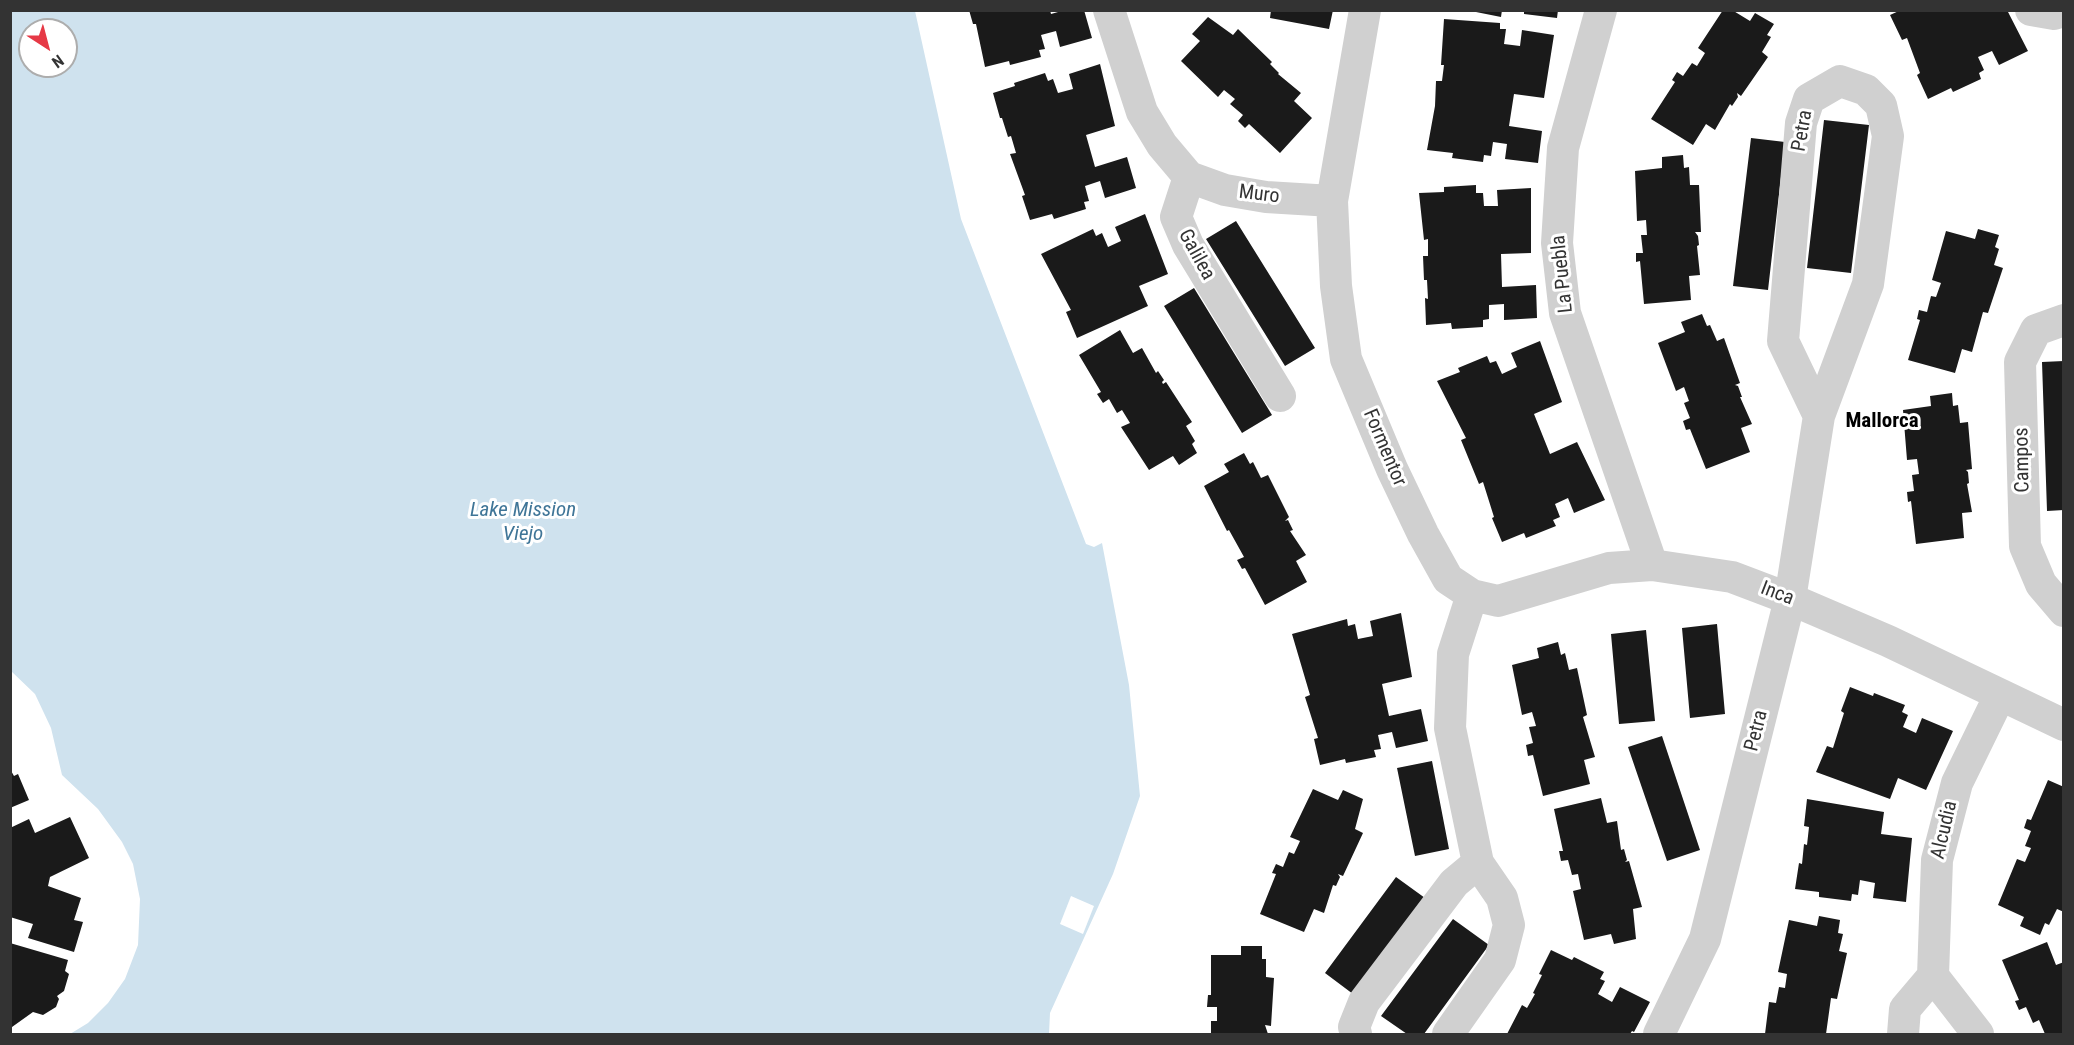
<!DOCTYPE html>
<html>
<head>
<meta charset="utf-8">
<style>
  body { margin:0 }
  #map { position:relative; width:2074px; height:1045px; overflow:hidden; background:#fff; font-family:"Roboto Condensed",sans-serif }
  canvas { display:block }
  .frame { position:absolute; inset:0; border:12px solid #333; pointer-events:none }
  .north { position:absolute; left:18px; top:18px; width:60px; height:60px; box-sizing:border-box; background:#fff; border:2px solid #adadad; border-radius:50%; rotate:144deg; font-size:16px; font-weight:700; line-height:24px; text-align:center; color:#333 }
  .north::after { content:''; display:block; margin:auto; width:21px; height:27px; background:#e63946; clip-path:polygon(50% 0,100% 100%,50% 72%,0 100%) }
</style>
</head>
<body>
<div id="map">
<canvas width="2074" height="1045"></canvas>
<div class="frame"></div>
<div class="north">N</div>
</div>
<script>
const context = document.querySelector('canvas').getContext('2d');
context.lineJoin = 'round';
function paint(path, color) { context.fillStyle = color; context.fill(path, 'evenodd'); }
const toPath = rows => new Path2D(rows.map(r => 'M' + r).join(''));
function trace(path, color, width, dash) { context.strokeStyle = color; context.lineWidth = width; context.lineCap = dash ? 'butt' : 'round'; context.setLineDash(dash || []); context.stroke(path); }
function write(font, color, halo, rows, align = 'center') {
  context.font = font + ' "Roboto Condensed",sans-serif'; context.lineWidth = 6; context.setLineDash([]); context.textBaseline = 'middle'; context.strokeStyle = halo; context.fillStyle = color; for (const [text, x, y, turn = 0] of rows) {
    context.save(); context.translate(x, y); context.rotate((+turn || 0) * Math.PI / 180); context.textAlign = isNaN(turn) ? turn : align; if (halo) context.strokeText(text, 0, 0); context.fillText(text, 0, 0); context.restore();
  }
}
const water = toPath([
  [10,11,915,11,961,219,1086,544,1094,547,1102,543,1129,685,1140,796,1113,874,1050,1013,1049,1034,70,1034,88,1023,108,1003,125,979,138,945,140,899,133,864,122,842,98,809,62,775,51,728,35,694,11,671],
  [30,30,66,30,66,66,30,66]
]);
const pier = toPath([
  [1071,896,1094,906,1083,934,1060,924]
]);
const building = toPath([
  [969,10,1050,10,1051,14,1065,10,1084,10,1092,38,1060,47,1056,31,1041,35,1045,49,1039,50,1041,57,1010,65,1009,61,985,67,976,24,973,24],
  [1271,10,1333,10,1329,29,1270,18],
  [1466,10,1502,10,1501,17],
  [1524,10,1558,10,1557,18,1524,14],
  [1723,10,1732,10,1750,21,1755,13,1774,24,1767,35,1771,37,1762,52,1768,57,1741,96,1737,93,1738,97,1732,106,1730,104,1715,130,1706,124,1693,145,1651,119,1675,82,1672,80,1677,72,1683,76,1692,63,1697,66,1705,53,1698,48],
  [1901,10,2007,10,2028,51,1999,65,1992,51,1978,57,1984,70,1979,73,1981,79,1953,92,1951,88,1928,99,1917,75,1920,73,1907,38,1902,40,1890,15],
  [1208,17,1233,35,1238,29,1272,62,1270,64,1279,73,1278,74,1301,93,1294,101,1312,118,1280,153,1249,124,1245,128,1238,121,1243,115,1230,104,1235,99,1224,90,1218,97,1181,61,1200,41,1192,34],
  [1444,19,1500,23,1500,29,1506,29,1504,44,1520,46,1522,30,1554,35,1544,98,1514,94,1509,126,1542,131,1538,163,1505,159,1507,144,1493,142,1491,156,1484,155,1483,162,1452,158,1453,153,1427,150,1435,106,1436,81,1442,81,1444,65,1441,65],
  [1100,64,1115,126,1086,135,1095,167,1127,157,1136,188,1105,198,1100,181,1085,186,1089,201,1084,202,1086,209,1054,219,1052,214,1030,220,1022,196,1025,195,1010,154,1016,153,1011,136,1008,137,1002,118,1000,118,993,93,1015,86,1014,83,1045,73,1048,81,1053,79,1058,93,1073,89,1069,74],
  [1824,120,1869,125,1851,273,1807,268],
  [1751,138,1785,142,1768,290,1733,286],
  [1683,155,1684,168,1689,167,1690,185,1699,185,1701,232,1695,232,1698,236,1699,245,1697,246,1700,275,1689,276,1691,300,1644,304,1640,261,1636,262,1636,253,1643,253,1641,235,1647,235,1646,220,1637,221,1635,171,1662,168,1662,157],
  [1476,185,1476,193,1483,193,1484,206,1498,206,1497,190,1531,188,1531,253,1501,254,1502,287,1536,285,1537,318,1504,320,1504,304,1489,305,1489,319,1483,320,1483,327,1452,329,1451,323,1426,325,1425,298,1428,299,1427,280,1424,280,1423,256,1428,256,1428,239,1424,240,1419,193,1444,192,1444,187],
  [1145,214,1168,274,1139,286,1148,306,1077,338,1066,312,1071,310,1041,254,1093,229,1096,236,1102,233,1108,247,1121,241,1115,227],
  [1236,221,1315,348,1285,366,1206,239],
  [1978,229,1999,235,1995,247,1999,249,1994,265,2003,268,1988,313,1983,312,1972,352,1962,349,1955,373,1908,360,1920,320,1917,319,1919,310,1927,312,1931,296,1936,297,1941,283,1932,280,1946,231,1975,239],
  [1194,288,1272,415,1242,433,1164,306],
  [1702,314,1707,326,1710,325,1717,341,1724,338,1740,383,1735,385,1738,386,1742,397,1740,397,1752,424,1741,428,1750,452,1706,469,1690,429,1686,430,1683,421,1690,418,1684,403,1689,401,1684,387,1676,391,1658,343,1685,332,1681,322],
  [1120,330,1133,353,1142,348,1156,373,1158,371,1164,380,1162,382,1163,384,1166,382,1192,422,1186,426,1195,441,1192,444,1197,453,1179,465,1173,456,1149,470,1121,427,1130,423,1122,410,1117,413,1109,399,1103,403,1097,394,1101,392,1079,355],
  [1540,341,1562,402,1534,414,1550,454,1577,442,1605,500,1574,513,1568,498,1555,504,1560,517,1553,520,1556,526,1526,538,1524,533,1502,542,1492,518,1494,517,1483,482,1479,484,1461,440,1466,438,1437,381,1460,372,1458,368,1487,356,1490,363,1496,361,1502,374,1517,367,1511,353],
  [2064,361,2064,510,2047,511,2042,362],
  [1952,393,1953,406,1958,405,1960,423,1968,422,1972,469,1966,470,1968,472,1969,483,1967,484,1972,512,1962,513,1964,538,1916,544,1911,501,1908,502,1907,492,1914,491,1912,475,1919,474,1917,459,1907,460,1903,410,1931,406,1930,396],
  [1244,453,1250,464,1253,462,1261,478,1268,475,1289,517,1285,521,1288,520,1293,530,1290,531,1306,555,1296,561,1307,582,1265,605,1245,568,1242,569,1237,560,1244,557,1229,530,1227,531,1204,486,1229,472,1224,464],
  [1401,613,1412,677,1382,684,1389,716,1421,709,1428,741,1396,748,1392,732,1378,735,1381,749,1374,750,1376,757,1346,763,1345,759,1320,765,1314,739,1318,738,1305,697,1310,695,1292,634,1347,619,1348,626,1355,624,1358,639,1373,636,1370,621],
  [1717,624,1725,714,1690,718,1682,628],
  [1646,630,1655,721,1619,724,1611,634],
  [1558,642,1561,655,1565,653,1569,670,1577,668,1587,715,1583,717,1595,757,1584,760,1590,784,1543,796,1533,755,1528,756,1526,745,1533,743,1529,727,1536,726,1532,712,1522,715,1512,665,1539,658,1537,648],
  [1850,687,1873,696,1874,693,1905,705,1902,712,1908,715,1903,727,1916,733,1922,718,1953,731,1926,790,1898,778,1890,799,1816,772,1827,746,1833,748,1844,713,1841,711],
  [1662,736,1700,850,1667,861,1628,747],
  [1432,761,1449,849,1415,856,1397,768],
  [10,769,14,776,18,774,29,800,10,808],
  [2048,780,2064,787,2064,912,2057,909,2049,925,2045,923,2040,935,2020,926,2024,917,1998,905,2017,859,2025,862,2031,848,2025,846,2031,831,2024,828,2027,819,2031,820],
  [1313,789,1338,800,1343,790,1363,799,1355,829,1363,833,1343,876,1338,874,1340,877,1336,886,1333,885,1324,913,1314,909,1304,932,1260,914,1276,874,1272,873,1276,864,1283,867,1289,852,1294,854,1300,841,1290,837],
  [1601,798,1607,823,1617,821,1621,850,1624,849,1627,860,1625,862,1629,861,1642,907,1633,909,1636,939,1614,944,1611,934,1584,940,1573,891,1581,889,1578,874,1572,875,1568,860,1561,861,1559,851,1563,851,1554,809],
  [1807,799,1884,812,1881,834,1912,838,1906,902,1873,898,1875,883,1860,880,1858,895,1852,894,1851,901,1819,897,1819,892,1795,889,1799,863,1802,864,1804,844,1807,845,1809,827,1804,826],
  [70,817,89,858,50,877,48,886,81,898,74,920,83,922,74,952,28,938,33,924,10,917,10,828,29,819,35,833],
  [1396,877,1425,898,1353,994,1325,973],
  [1819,916,1840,920,1838,933,1843,934,1839,951,1847,953,1837,999,1831,998,1826,1034,1765,1034,1769,1002,1776,1003,1779,987,1785,988,1787,974,1778,972,1789,920,1817,926],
  [1453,919,1489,945,1424,1034,1407,1034,1381,1016],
  [2047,942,2056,965,2064,962,2064,1034,2045,1034,2039,1020,2033,1023,2026,1007,2019,1010,2015,1001,2019,1000,2002,960],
  [10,943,68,960,65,971,69,974,64,991,57,996,59,999,56,1007,43,1015,33,1012,12,1027],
  [1241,946,1262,946,1262,959,1266,959,1266,977,1274,978,1271,1026,1265,1025,1268,1034,1211,1034,1211,1021,1217,1021,1217,1007,1207,1007,1208,995,1211,995,1211,955,1241,955],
  [1551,950,1572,960,1574,957,1604,972,1600,979,1605,981,1598,994,1612,1002,1620,987,1650,1002,1634,1032,1632,1031,1630,1034,1507,1034,1522,1005,1527,1008,1535,994,1533,993,1542,975,1539,974]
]);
const minor = toPath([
  [1109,10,1142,112,1162,145,1189,177,1176,217,1188,245,1280,396],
  [1365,10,1332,201,1336,286,1346,359,1392,469,1423,534,1448,579,1472,595,1453,654,1450,728,1478,863,1502,898,1509,925,1500,960,1448,1034],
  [1601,10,1563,148,1557,243,1565,313,1652,565],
  [2031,10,2054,14,2064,11],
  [1189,177,1225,190,1266,197,1332,201],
  [2064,320,2036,330,2020,362,2025,546,2041,584,2064,611],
  [1472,595,1498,601,1609,568,1652,565,1732,577,1790,599,1888,641,2064,725],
  [1933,976,1978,1034],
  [1356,1034,1354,1027,1364,1002,1454,883,1478,863],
  [1659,1034,1705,939,1790,599,1819,416,1868,284,1888,136,1881,105,1866,90,1840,81,1809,99,1801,123,1783,341,1819,416],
  [1903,1034,1905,1009,1933,976,1937,860,1957,783,2000,695]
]);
const streetNames = [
  ["Petra",1803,131,-80],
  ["Muro",1259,195,7],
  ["Galilea",1196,255,61],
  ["La Puebla",1563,274,-96],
  ["Formentor",1384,448,67],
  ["Campos",2023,460,-91],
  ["Inca",1777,594,21],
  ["Petra",1757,731,-76],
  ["Alcudia",1945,830,-77]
];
const neighbourhoodNames = [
  ["Mallorca",1882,422]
];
const waterNames = [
  ["Lake Mission",523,511],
  ["Viejo",523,535]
];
paint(water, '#cfe2ee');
paint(pier, '#fff');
paint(building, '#1a1a1a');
trace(minor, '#d0d0d0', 32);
write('20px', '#333', '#fff', streetNames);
write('bold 21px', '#000', '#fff', neighbourhoodNames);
write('italic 21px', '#3f7597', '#fff', waterNames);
</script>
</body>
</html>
